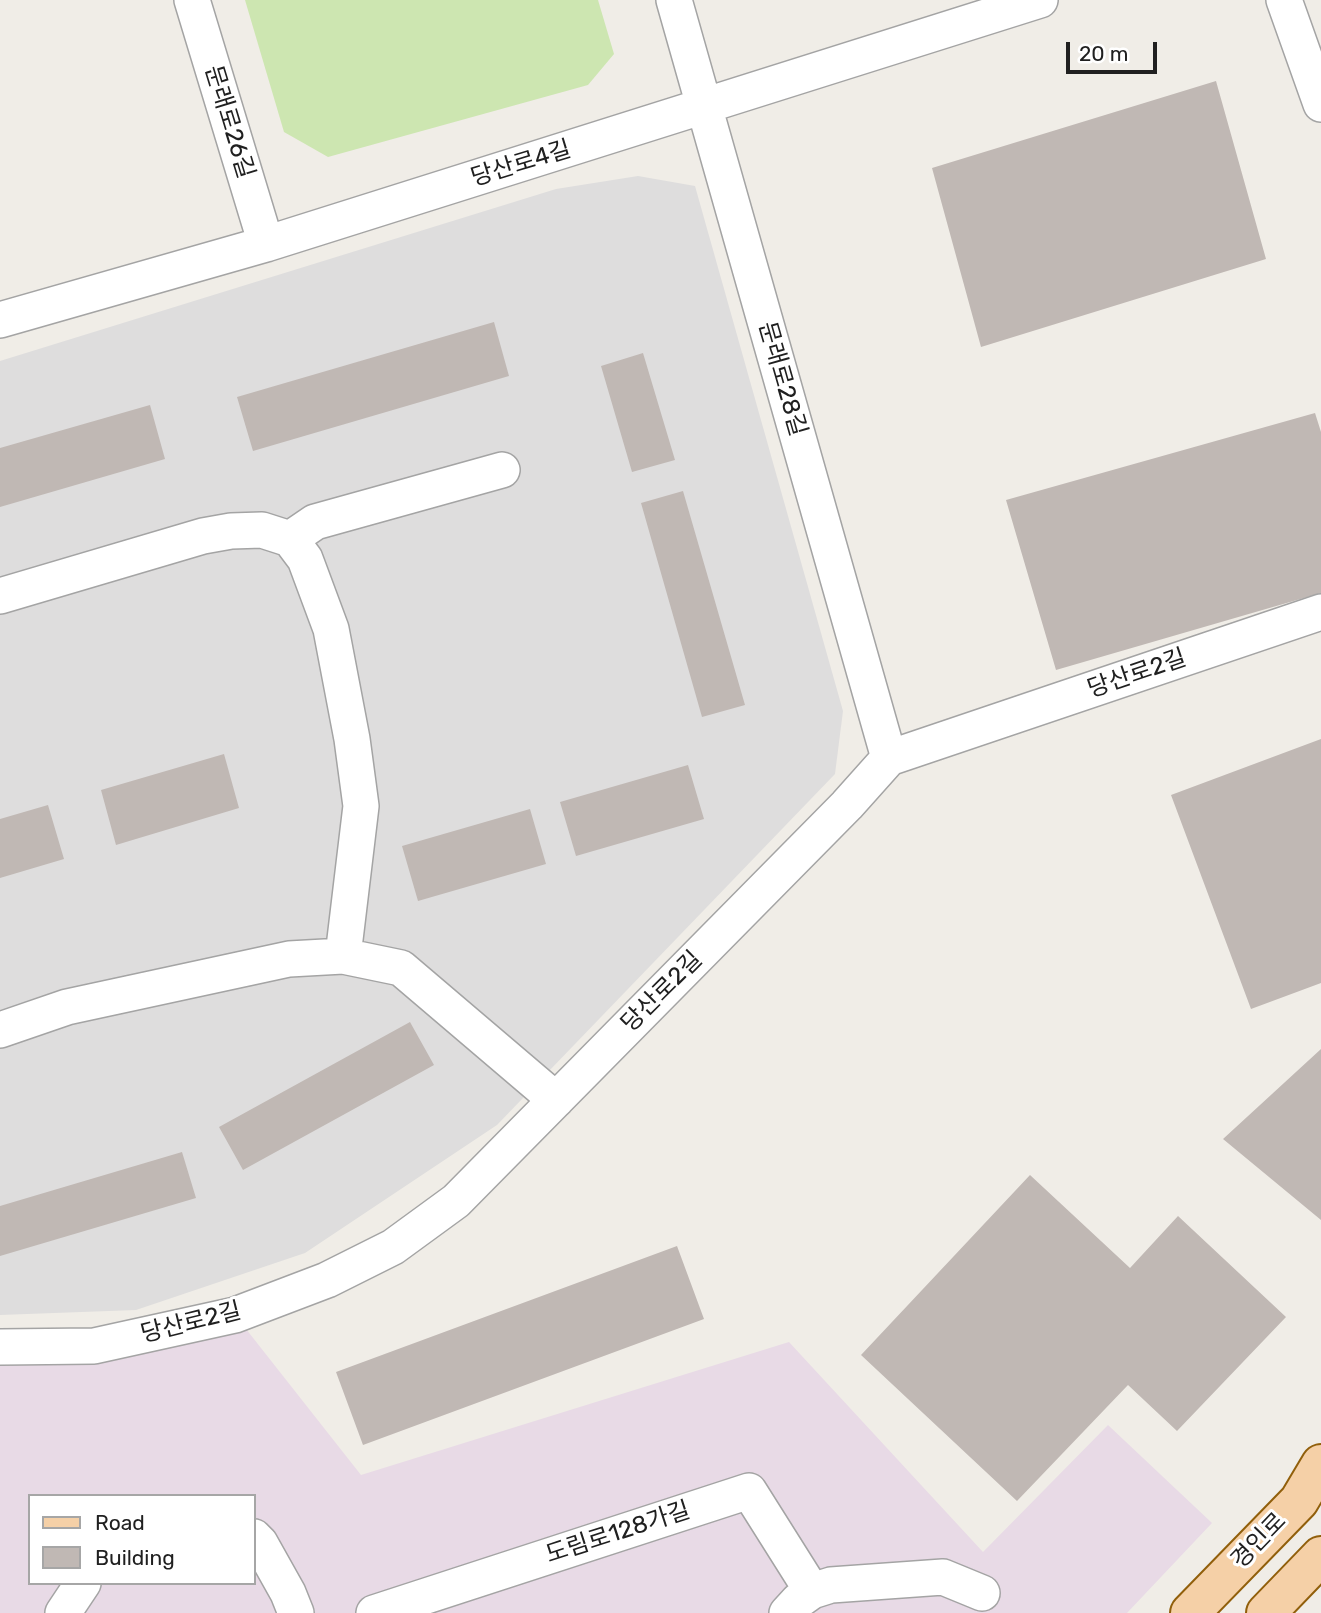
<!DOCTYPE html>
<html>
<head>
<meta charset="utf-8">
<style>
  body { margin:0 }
  #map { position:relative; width:1321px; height:1613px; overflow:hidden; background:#f0ede7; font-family:Rubik,sans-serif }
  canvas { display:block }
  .legend { position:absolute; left:28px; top:1494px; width:228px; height:91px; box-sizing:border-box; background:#fff; border:2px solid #a6a6a6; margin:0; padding:9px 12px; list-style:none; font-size:21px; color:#202020 }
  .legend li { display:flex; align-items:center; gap:14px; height:35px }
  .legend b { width:35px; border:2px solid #a6a6a6 }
  .scale { position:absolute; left:1066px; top:42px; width:91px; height:32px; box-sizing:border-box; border:4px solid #202020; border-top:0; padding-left:9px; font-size:21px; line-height:24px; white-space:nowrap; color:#202020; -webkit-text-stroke:5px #fff; paint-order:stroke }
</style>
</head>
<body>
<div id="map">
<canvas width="1321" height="1613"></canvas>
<ul class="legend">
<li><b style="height:9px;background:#f5d0a7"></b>Road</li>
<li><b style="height:19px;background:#c0b8b4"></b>Building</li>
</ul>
<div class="scale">20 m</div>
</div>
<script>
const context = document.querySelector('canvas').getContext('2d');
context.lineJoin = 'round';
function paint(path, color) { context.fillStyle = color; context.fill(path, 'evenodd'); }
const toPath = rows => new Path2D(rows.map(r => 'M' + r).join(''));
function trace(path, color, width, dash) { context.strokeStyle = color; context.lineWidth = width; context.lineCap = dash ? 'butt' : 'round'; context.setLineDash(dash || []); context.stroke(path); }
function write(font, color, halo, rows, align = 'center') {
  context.font = font + ' Rubik,"Noto Sans KR",sans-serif'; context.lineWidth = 6; context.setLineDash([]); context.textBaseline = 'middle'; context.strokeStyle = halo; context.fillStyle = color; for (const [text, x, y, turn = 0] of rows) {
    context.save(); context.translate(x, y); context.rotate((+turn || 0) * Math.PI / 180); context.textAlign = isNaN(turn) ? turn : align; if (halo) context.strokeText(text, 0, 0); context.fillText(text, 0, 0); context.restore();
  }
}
const residential = toPath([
  [638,176,695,186,843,711,835,774,497,1125,305,1253,136,1310,0,1315,0,361,556,189]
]);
const industrial = toPath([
  [235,1315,361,1475,789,1342,983,1552,1108,1425,1212,1523,1127,1613,0,1613,0,1347],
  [30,1496,254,1496,254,1583,30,1583]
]);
const grass = toPath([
  [245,0,598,0,614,54,588,85,328,157,284,132]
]);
const building = toPath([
  [1216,81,1266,259,981,347,932,168],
  [494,322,509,376,253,451,237,397],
  [643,353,675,460,632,472,601,366],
  [150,405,165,459,0,507,0,448],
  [1315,413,1321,432,1321,593,1056,670,1006,500],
  [683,491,745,705,702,717,641,503],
  [1321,739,1321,983,1251,1009,1171,795],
  [224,754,239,808,116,845,101,790],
  [688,765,704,819,576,856,560,802],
  [48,805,64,859,0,878,0,819],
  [530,809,546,864,418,901,402,846],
  [410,1022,434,1065,243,1170,219,1127],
  [1321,1049,1321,1220,1223,1139],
  [182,1152,196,1198,0,1256,0,1206],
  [1030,1175,1130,1268,1178,1216,1286,1317,1177,1431,1128,1385,1017,1501,861,1355],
  [677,1246,704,1319,363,1445,336,1372]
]);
const minor = toPath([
  [192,0,266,244],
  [674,0,889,758],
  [1284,0,1321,104],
  [0,320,266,244,1040,0],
  [290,539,315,522,502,470],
  [0,596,203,536,231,531,262,530,290,539,305,559,331,629,352,739,361,806,343,956],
  [0,1030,67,1007,289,959,343,956,401,968,556,1100],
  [0,1347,94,1346,235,1315,327,1280,393,1247,456,1201,847,805,889,758,1321,612],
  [254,1537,260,1543,288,1593,296,1613],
  [63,1613,83,1583],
  [374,1613,749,1491,812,1591],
  [787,1613,798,1601,812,1591,831,1585,943,1577,982,1593]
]);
const major = toPath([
  [1190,1613,1299,1501,1321,1464],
  [1266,1613,1321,1556]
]);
const streetNames = [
  ["문래로26길",229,122,73],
  ["당산로4길",521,164,-17],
  ["문래로28길",782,379,74],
  ["당산로2길",1137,674,-19],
  ["당산로2길",662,992,-45],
  ["당산로2길",191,1323,-14],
  ["도림로128가길",618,1533,-18],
  ["경인로",1259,1541,-46]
];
paint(residential, '#dedddd');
paint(industrial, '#e8dae6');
paint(grass, '#cde6b1');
paint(building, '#c0b8b4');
trace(minor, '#a4a4a4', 38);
trace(major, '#915f0b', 42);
trace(minor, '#fff', 35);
trace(major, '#f5d0a7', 38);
write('24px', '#202020', '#fff', streetNames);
</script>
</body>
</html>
